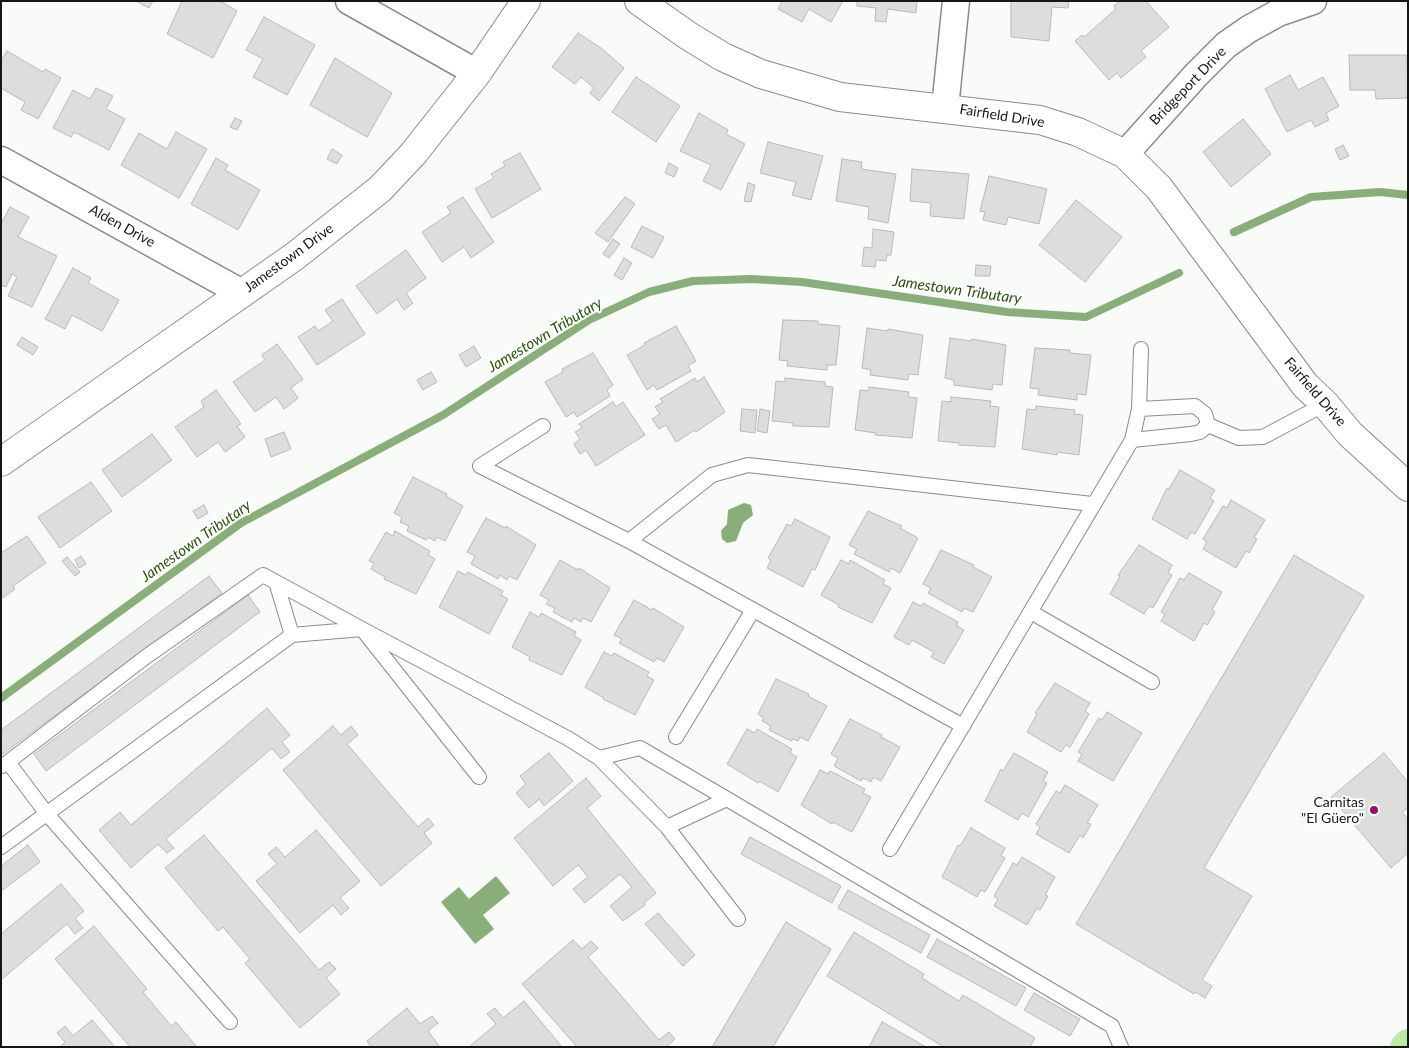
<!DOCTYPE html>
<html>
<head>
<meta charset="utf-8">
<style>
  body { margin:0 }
  #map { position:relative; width:1409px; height:1048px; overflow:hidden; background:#f8fbf7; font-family:Lato,sans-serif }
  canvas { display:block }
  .frame { position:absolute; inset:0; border:2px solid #151615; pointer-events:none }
</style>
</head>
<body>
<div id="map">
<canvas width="1409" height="1048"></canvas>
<div class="frame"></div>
</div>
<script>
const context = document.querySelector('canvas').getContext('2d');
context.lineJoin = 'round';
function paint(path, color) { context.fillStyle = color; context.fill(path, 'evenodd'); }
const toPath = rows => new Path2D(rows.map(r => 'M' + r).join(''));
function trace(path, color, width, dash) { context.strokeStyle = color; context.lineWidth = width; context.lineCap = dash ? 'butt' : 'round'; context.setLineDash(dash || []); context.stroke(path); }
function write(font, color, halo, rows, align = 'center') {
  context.font = font + ' Lato,sans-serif'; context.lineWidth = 4; context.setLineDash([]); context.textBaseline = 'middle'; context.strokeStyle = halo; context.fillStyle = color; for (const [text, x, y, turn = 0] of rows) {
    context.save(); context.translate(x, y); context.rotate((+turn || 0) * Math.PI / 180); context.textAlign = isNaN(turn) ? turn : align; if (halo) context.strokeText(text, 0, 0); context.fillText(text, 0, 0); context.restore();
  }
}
const water = toPath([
  [744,503,751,505,753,515,743,523,736,541,727,543,722,539,721,531,727,524,728,510],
  [496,876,510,893,483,915,494,929,475,944,441,902,459,887,469,899]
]);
const stream = toPath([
  [1234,232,1311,197,1380,192,1408,195],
  [1,698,241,523,443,415,589,320,649,292,693,281,752,279,802,282,1007,312,1086,317,1179,273]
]);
const building = toPath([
  [136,1,153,1,149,8,136,1],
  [182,1,220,1,237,11,213,58,167,34,182,1],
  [782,1,843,1,831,22,809,9,802,22,778,9,782,1],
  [857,1,917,1,916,13,888,9,886,22,875,21,876,8,857,6,857,1],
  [1011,1,1069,1,1068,8,1052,7,1049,41,1011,37,1011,1],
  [1120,1,1146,1,1169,27,1141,51,1146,57,1121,78,1117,73,1109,80,1075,41,1082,35,1084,37,1116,9,1114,6,1120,1],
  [264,17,315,45,287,95,253,77,263,59,246,50,264,17],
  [578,33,601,48,624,68,599,101,590,93,594,88,581,77,575,84,552,67,578,33],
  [7,51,43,72,45,69,61,78,38,119,21,110,25,102,1,88,1,61,7,51],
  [1349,55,1407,55,1408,98,1376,99,1375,90,1350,90,1349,55],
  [335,58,392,93,367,137,310,105,335,58],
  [1290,75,1298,90,1323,77,1339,106,1326,113,1329,120,1315,127,1311,120,1287,132,1265,89,1290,75],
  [636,77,680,106,656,142,612,112,636,77],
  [96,88,113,96,106,109,125,119,109,150,74,132,71,137,53,128,73,90,90,99,96,88],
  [699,113,728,130,726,134,745,144,721,190,703,181,711,165,680,151,699,113],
  [235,118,242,121,237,130,230,127,235,118],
  [1243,119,1271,154,1231,187,1203,152,1243,119],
  [176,132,207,149,179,198,121,165,139,133,167,149,176,132],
  [768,142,823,156,811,200,792,195,796,182,760,173,768,142],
  [1343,145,1349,156,1340,160,1335,149,1343,145],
  [332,149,342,155,337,164,327,159,332,149],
  [520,153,541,189,492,218,475,189,494,178,491,174,505,166,503,162,520,153],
  [216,158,228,165,225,170,260,190,238,230,191,204,216,158],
  [842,159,862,162,861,169,896,174,888,223,868,219,869,207,836,201,842,159],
  [669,163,678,168,674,177,665,173,669,163],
  [912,169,969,174,964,219,930,216,931,203,910,201,912,169],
  [989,176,1047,189,1039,224,1008,217,1006,225,983,220,985,212,980,211,989,176],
  [748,183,755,185,751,202,744,201,748,183],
  [463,197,494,242,471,258,464,247,442,262,422,232,451,213,447,207,463,197],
  [625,197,635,204,608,242,595,233,625,197],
  [1076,200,1122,237,1085,282,1039,245,1076,200],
  [10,207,29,217,18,237,57,256,32,307,8,296,17,277,12,274,6,287,1,285,1,224,10,207],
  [642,226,664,237,653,258,631,247,642,226],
  [873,229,894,232,891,255,887,255,886,261,876,260,875,267,862,266,864,247,872,248,873,229],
  [613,239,620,244,609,258,603,254,613,239],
  [406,250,426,278,406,293,413,303,404,310,397,299,377,314,356,286,406,250],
  [624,258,632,263,622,280,614,275,624,258],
  [976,265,991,266,990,276,975,276,976,265],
  [73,268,91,278,88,283,119,300,102,331,72,315,65,329,45,319,73,268],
  [342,299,365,334,317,365,298,337,315,326,318,331,333,321,325,310,342,299],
  [783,320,818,321,818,324,840,326,836,365,827,365,827,370,787,366,788,361,779,360,783,320],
  [676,326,696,361,688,366,691,371,657,390,654,385,647,390,627,355,645,345,644,343,676,326],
  [867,328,888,331,888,329,923,335,918,375,909,374,908,380,870,375,871,370,862,368,867,328],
  [22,337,38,347,33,355,17,345,22,337],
  [950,338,971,341,972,339,1006,345,1002,385,993,384,992,390,954,385,954,380,945,378,950,338],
  [277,344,303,379,291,388,298,398,284,409,276,397,255,412,233,382,265,360,262,355,277,344],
  [474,346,481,358,466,367,459,355,474,346],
  [1035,348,1070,350,1070,353,1091,355,1086,395,1077,394,1077,400,1038,395,1039,389,1030,388,1035,348],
  [593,353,613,385,607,390,610,396,577,417,574,412,566,417,545,382,563,372,562,369,593,353],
  [431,372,437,382,423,390,417,380,431,372],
  [704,377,725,412,696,432,695,430,676,442,666,425,659,429,652,419,660,414,655,407,663,402,660,399,695,378,697,382,704,377],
  [785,378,825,382,825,386,833,387,829,427,793,426,793,423,772,421,776,381,785,382,785,378],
  [869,387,909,392,908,397,917,398,912,438,875,435,876,433,855,430,860,390,868,391,869,387],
  [216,390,241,424,237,426,245,437,225,452,218,442,197,457,175,427,204,407,201,401,216,390],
  [951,397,991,401,990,406,999,407,995,447,959,445,959,443,938,441,942,401,951,402,951,397],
  [613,402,616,407,623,402,645,435,596,466,586,450,580,454,574,444,580,439,575,432,582,428,579,424,613,402],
  [1036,406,1075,410,1074,414,1083,415,1079,455,1057,452,1057,455,1022,449,1027,409,1036,410,1036,406],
  [742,409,757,410,755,433,740,431,742,409],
  [760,409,770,411,767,433,757,431,760,409],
  [284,432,291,449,271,457,265,439,284,432],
  [152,434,172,460,122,497,102,470,152,434],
  [1180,470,1215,490,1210,498,1214,501,1195,534,1191,532,1187,539,1152,519,1167,488,1169,489,1180,470],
  [413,477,447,494,446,496,463,506,445,541,437,537,435,541,428,537,426,540,407,531,409,526,400,522,402,517,394,513,413,477],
  [91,482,112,511,60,548,38,517,91,482],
  [1231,500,1265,520,1254,538,1257,539,1249,553,1246,551,1236,568,1203,549,1207,542,1203,539,1223,506,1227,508,1231,500],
  [204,505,208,513,198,519,193,511,204,505],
  [868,511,902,526,900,528,918,538,900,573,891,568,889,572,854,554,857,549,849,545,868,511],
  [486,518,505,528,506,526,536,545,517,580,509,576,507,580,500,575,498,579,471,564,475,556,467,552,486,518],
  [795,519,830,537,815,570,812,569,803,587,767,568,771,560,768,558,787,524,791,526,795,519],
  [395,531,430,551,428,555,435,559,416,594,384,579,385,577,371,569,374,563,369,561,386,532,393,536,395,531],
  [27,536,46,563,13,586,15,589,1,599,1,553,27,536],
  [1139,545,1172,565,1168,573,1172,575,1153,608,1149,606,1144,614,1110,594,1120,576,1118,575,1139,545],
  [941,550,974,565,973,567,992,577,973,612,964,608,962,612,928,593,931,588,923,584,941,550],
  [1294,555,1364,596,1204,868,1252,896,1202,980,1212,986,1205,998,1196,992,1194,994,1076,924,1294,555],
  [81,556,86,564,79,568,75,560,81,556],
  [67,557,80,572,75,576,62,561,67,557],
  [560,560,578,570,579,568,610,588,591,622,583,618,581,622,574,618,572,622,553,612,555,608,546,604,549,600,540,595,560,560],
  [841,560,849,564,850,560,885,580,883,584,891,588,872,623,838,607,839,605,821,595,841,560],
  [458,571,466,575,468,572,503,591,501,595,508,599,489,634,439,607,458,571],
  [1189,573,1222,592,1212,610,1215,612,1207,625,1204,623,1194,641,1161,621,1165,614,1161,612,1180,578,1184,580,1189,573],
  [209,576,222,593,1,755,1,730,209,576],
  [248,595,260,612,46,771,34,754,248,595],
  [634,600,652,610,653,608,684,627,664,662,657,658,654,662,619,643,622,639,614,635,634,600],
  [913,602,921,606,923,603,958,622,956,625,964,630,944,664,931,657,934,652,912,640,909,645,894,637,913,602],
  [530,612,539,617,541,613,576,632,574,636,581,640,562,675,529,660,530,657,512,647,530,612],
  [604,652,612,656,614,653,649,672,647,676,654,680,635,715,603,699,604,698,585,687,604,652],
  [776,679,809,694,808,696,827,706,808,741,800,737,798,741,793,739,791,741,769,730,771,726,762,721,764,718,758,714,776,679],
  [1055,683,1090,703,1085,711,1089,714,1070,747,1066,745,1061,752,1027,732,1037,714,1035,713,1055,683],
  [267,708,290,735,282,742,290,752,281,759,272,748,166,839,174,848,167,853,158,844,131,868,99,830,120,812,131,825,267,708],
  [1107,712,1142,733,1113,781,1078,761,1082,754,1078,752,1099,718,1102,720,1107,712],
  [850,719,882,735,881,737,900,747,881,781,873,777,871,782,863,778,861,781,834,766,838,758,831,754,850,719],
  [333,726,341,735,351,726,358,735,347,744,418,827,428,818,434,825,424,833,432,843,381,886,283,770,333,726],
  [747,729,755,733,757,729,792,749,790,753,797,757,778,792,759,781,758,783,727,764,747,729],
  [549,753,573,781,544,806,539,799,529,808,516,793,526,784,520,776,549,753],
  [1014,753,1048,772,1043,781,1047,783,1028,817,1022,813,1018,820,985,801,1001,769,1003,771,1014,753],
  [1384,753,1408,782,1408,808,1402,812,1408,819,1408,853,1391,868,1331,797,1384,753],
  [820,770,828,774,830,771,865,789,863,793,871,797,852,832,833,822,832,824,801,805,820,770],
  [586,778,601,796,587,808,656,893,644,903,645,905,623,921,610,906,632,887,620,874,585,903,573,889,588,877,578,865,553,886,514,838,586,778],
  [1065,785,1098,805,1087,823,1091,824,1083,838,1080,835,1069,853,1036,834,1040,827,1036,824,1056,791,1060,793,1065,785],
  [971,828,1005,848,1001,856,1005,858,985,892,981,890,977,897,942,877,958,845,960,846,971,828],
  [316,830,360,881,340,898,349,908,341,915,333,905,300,933,256,881,277,864,268,854,276,847,285,857,316,830],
  [204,835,319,970,329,962,336,969,326,978,340,994,300,1028,245,963,250,959,223,927,218,931,165,868,204,835],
  [750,837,841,886,832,903,741,854,750,837],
  [28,845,40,862,1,891,1,866,28,845],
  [1022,857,1055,877,1045,895,1048,896,1040,910,1037,908,1027,925,994,906,998,899,994,896,1013,863,1017,865,1022,857],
  [61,884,84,911,75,918,83,928,75,934,67,924,1,980,1,934,61,884],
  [848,890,930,935,921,953,838,908,848,890],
  [658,913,695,955,683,966,645,924,658,913],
  [786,922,831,949,773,1047,712,1047,786,922],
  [94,926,147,989,143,992,171,1026,176,1022,197,1047,130,1047,55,959,94,926],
  [854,932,924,974,922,978,959,1001,963,995,1035,1038,1030,1047,944,1047,827,976,854,932],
  [937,939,1026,988,1016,1006,927,957,937,939],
  [573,940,582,949,591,941,598,948,588,957,659,1040,669,1032,675,1039,666,1047,577,1047,522,984,573,940],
  [1034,993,1080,1019,1070,1036,1024,1010,1034,993],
  [524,1001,562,1047,469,1047,496,1024,487,1014,495,1008,503,1018,524,1001],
  [407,1008,420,1024,432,1016,438,1023,428,1031,440,1047,371,1047,367,1041,407,1008],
  [92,1020,115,1047,60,1047,65,1042,57,1033,65,1026,73,1036,92,1020],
  [882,1022,886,1024,926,1047,869,1047,882,1022]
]);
const lane = toPath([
  [1208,425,1239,438,1263,437,1325,404],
  [543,426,480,466,629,541],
  [1132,440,1191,434,1200,432,1208,425,1205,414,1195,406,1139,409],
  [276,582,292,635],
  [1031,612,1152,682],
  [963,726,629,541,712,475,748,465,1092,504],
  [676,737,753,610],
  [599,758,640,748,727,799],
  [8,762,147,656,263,575,362,629,479,777],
  [2,766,8,762,47,814,230,1022],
  [667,827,738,919],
  [1,847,292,635,362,629,569,739,599,758,667,827,727,799,1112,1026,1121,1047],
  [890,849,1132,440,1139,409,1141,349]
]);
const street = toPath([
  [349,1,477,73],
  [945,108,956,1],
  [1125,154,1196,75,1226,45,1249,29,1278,13,1313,1],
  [1,160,242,293]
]);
const secondary = toPath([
  [639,1,687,35,723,57,761,74,840,97,1040,120,1078,132,1125,154,1159,188,1305,385,1325,404,1350,434,1408,487],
  [1,462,295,256,380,189,413,154,477,73,526,1]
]);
const primary = toPath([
  [1405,1047,1408,1044]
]);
const markers = [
  [1374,810,5,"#94116a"]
];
const streetNames = [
  ["Bridgeport Drive",1188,86,-46],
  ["Fairfield Drive",1002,116,9],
  ["Alden Drive",122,226,29],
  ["Jamestown Drive",289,258,-36],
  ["Fairfield Drive",1315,392,49]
];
const poiNames = [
  ["Carnitas",1364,802],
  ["\"El Güero\"",1364,818]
];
const waterNames = [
  ["Jamestown Tributary",957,290,8],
  ["Jamestown Tributary",545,335,-31],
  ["Jamestown Tributary",196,541,-35]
];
paint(water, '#8aae7a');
trace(stream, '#8aae7a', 8);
paint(building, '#dcdedb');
trace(building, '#b7bab6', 1);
trace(lane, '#8a8c89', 16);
trace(street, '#8a8c89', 29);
trace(secondary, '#8a8c89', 30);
trace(primary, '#d5d5d5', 30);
trace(lane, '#fff', 14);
trace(street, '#fff', 26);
trace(secondary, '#fff', 28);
trace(primary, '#bceaa3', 28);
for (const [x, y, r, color] of markers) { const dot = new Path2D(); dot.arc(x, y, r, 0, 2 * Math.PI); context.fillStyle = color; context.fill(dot); trace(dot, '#fff', 2); }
write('14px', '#151615', '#fff', streetNames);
write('14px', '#151615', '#fff', poiNames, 'right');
write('italic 15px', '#275306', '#fff', waterNames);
</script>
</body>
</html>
